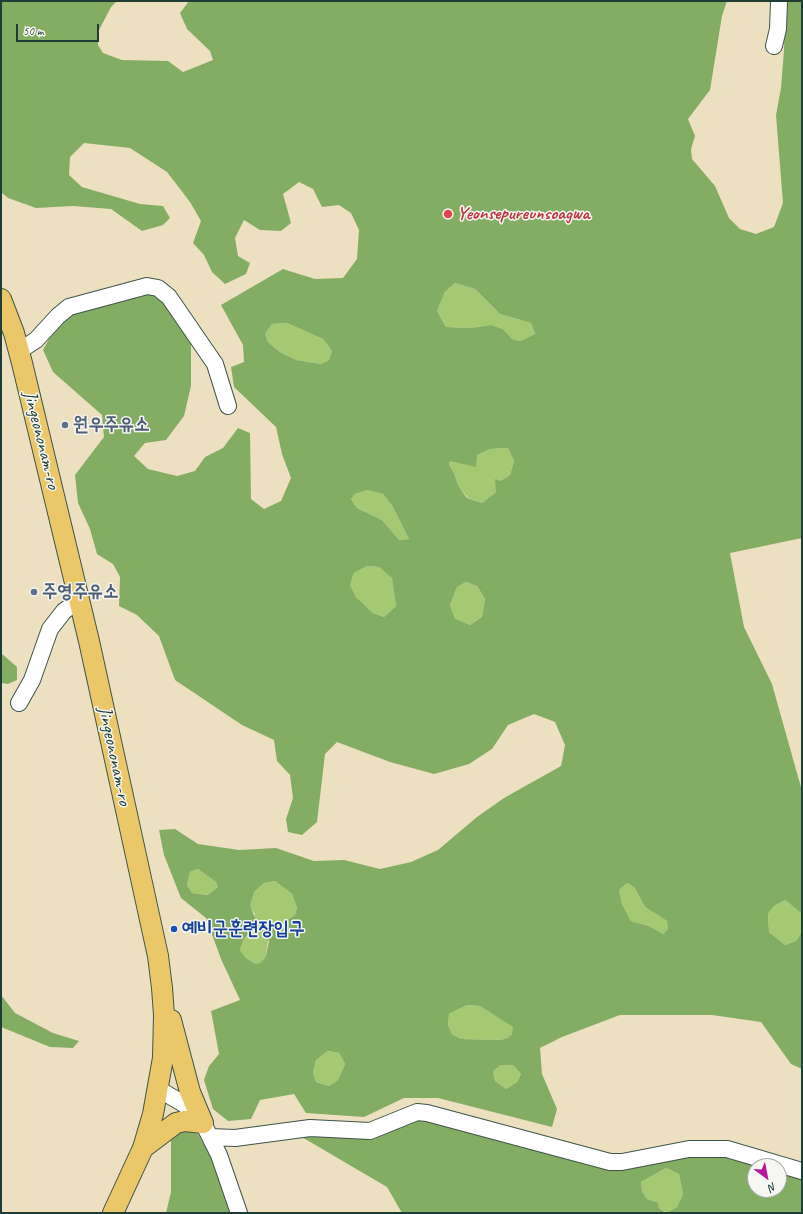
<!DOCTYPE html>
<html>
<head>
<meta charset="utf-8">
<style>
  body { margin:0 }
  #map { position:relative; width:803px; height:1214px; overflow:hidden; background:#ede0c1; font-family:Caveat,sans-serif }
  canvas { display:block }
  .frame { position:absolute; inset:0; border:2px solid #1f3d34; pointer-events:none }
  .north { position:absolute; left:747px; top:1158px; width:40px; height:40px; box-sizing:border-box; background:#f6f6f2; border:1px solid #a0aca6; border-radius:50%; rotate:148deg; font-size:11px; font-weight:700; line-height:16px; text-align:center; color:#1f3d34 }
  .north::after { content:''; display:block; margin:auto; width:14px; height:18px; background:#b5179e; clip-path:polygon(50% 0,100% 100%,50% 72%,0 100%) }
  .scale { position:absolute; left:16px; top:24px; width:83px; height:18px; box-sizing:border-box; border:2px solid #1f3d34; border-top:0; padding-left:5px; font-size:12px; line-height:14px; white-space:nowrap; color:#1f3d34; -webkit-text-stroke:3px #f6f6f2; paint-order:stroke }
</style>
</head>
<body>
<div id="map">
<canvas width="803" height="1214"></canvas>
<div class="frame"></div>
<div class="north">N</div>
<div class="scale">50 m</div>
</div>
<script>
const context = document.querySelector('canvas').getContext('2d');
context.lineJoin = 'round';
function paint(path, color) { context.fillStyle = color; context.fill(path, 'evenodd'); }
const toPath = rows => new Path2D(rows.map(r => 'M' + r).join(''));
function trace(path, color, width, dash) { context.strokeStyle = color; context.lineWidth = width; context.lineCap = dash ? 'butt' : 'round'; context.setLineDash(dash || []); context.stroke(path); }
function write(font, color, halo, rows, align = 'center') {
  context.font = font + ' Caveat,"Poor Story",sans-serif'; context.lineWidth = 3; context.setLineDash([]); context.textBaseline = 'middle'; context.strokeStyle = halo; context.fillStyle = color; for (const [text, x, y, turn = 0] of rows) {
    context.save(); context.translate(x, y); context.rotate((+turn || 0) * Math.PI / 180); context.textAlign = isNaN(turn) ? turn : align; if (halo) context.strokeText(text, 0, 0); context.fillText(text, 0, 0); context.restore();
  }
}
const green = toPath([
  [455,283,475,289,500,314,531,323,535,334,520,341,512,339,503,329,491,325,470,328,446,327,437,311,445,292],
  [287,323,323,339,332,351,329,360,321,364,296,360,280,352,268,342,265,334,272,324],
  [508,448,514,461,510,475,500,482,496,492,482,503,468,498,458,485,454,473,449,465,450,461,477,455,490,449],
  [367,490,383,494,393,507,409,539,399,540,382,520,357,508,351,499,355,494],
  [367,566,379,567,392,577,396,606,384,617,373,613,356,597,350,585,354,573],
  [466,582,477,586,485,599,482,617,470,625,455,620,450,605,457,587],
  [198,869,216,882,218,887,209,895,192,893,187,885,190,872],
  [275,881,292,894,297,908,295,915,284,922,270,924,266,956,261,962,256,964,246,958,240,950,243,941,252,932,255,914,249,905,254,892,264,883],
  [627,883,634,887,645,907,667,921,668,929,663,934,649,926,631,921,622,904,619,890],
  [785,900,801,913,802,919,802,932,796,941,785,945,769,932,768,914,774,906],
  [467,1005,480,1006,514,1027,512,1034,509,1038,500,1040,461,1039,452,1034,448,1025,449,1014],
  [328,1051,339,1053,345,1064,338,1080,329,1086,316,1082,313,1073,316,1060],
  [501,1065,513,1065,521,1074,517,1082,506,1089,495,1081,493,1071],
  [666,1168,679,1174,683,1194,677,1207,667,1213,659,1208,657,1203,647,1199,642,1191,641,1182]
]);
const forest = toPath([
  [1,1,117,1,111,7,98,32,98,45,103,53,122,60,168,61,183,72,213,60,210,51,187,29,180,13,189,1,727,1,722,16,710,90,688,119,695,136,691,149,692,159,715,186,729,218,740,229,756,234,774,227,783,203,776,115,781,88,784,50,785,1,802,1,802,538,730,553,744,627,772,684,802,791,802,919,801,913,785,900,774,906,768,914,769,932,785,945,796,941,802,932,802,1069,791,1064,761,1022,712,1015,620,1015,562,1037,540,1048,542,1074,557,1109,552,1127,438,1098,404,1098,364,1117,306,1113,294,1094,260,1100,251,1119,228,1121,213,1109,204,1080,209,1066,219,1054,211,1011,240,1000,221,959,206,918,181,898,164,855,159,830,175,829,198,844,239,850,276,848,314,861,344,860,380,869,411,862,438,850,477,817,504,798,561,766,565,745,555,722,534,714,508,725,492,749,469,764,434,774,390,762,337,742,325,754,317,822,302,835,288,832,286,819,293,798,290,775,277,761,274,740,242,725,175,680,159,636,137,615,119,606,120,577,113,564,97,554,90,529,78,503,75,475,104,437,102,415,53,372,43,350,58,323,86,302,153,289,171,303,191,342,191,386,184,416,166,440,145,443,134,456,148,469,177,476,195,471,205,457,223,448,238,428,250,433,251,499,264,509,281,501,291,478,282,454,276,427,234,387,231,367,244,362,243,345,221,305,283,269,315,279,343,278,357,259,359,230,351,213,339,205,322,207,313,189,299,182,283,194,291,223,281,231,260,230,244,220,235,238,238,256,250,263,246,274,225,284,212,272,204,255,193,243,201,221,190,202,167,172,130,148,84,143,70,157,69,175,82,187,140,204,163,206,170,218,163,225,142,231,111,209,73,206,36,208,8,198,1,192],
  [455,283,475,289,500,314,531,323,535,334,520,341,512,339,503,329,491,325,470,328,446,327,437,311,445,292],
  [287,323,323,339,332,351,329,360,321,364,296,360,280,352,268,342,265,334,272,324],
  [508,448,514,461,510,475,501,481,495,479,496,492,482,503,467,498,458,485,454,473,449,465,450,461,476,467,477,455,490,449],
  [367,490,383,494,393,507,409,539,399,540,382,520,357,508,351,499,355,494],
  [367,566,379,567,392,578,396,606,384,617,373,613,356,597,350,585,354,573],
  [466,582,477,586,485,599,482,617,470,625,455,619,450,605,457,587],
  [198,869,216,882,218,887,208,895,192,893,187,885,190,872],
  [275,881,292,894,297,908,295,915,284,922,270,924,263,931,269,941,266,956,261,962,256,964,246,958,240,950,243,941,257,923,250,905,254,892,264,883],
  [627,883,634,887,645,907,667,921,668,929,663,934,649,926,631,921,622,904,619,890],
  [467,1005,480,1006,513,1027,512,1034,508,1038,500,1040,461,1039,452,1034,448,1025,449,1014],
  [328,1051,339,1053,345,1064,338,1080,329,1086,316,1082,313,1073,316,1060],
  [501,1065,513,1065,521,1074,517,1082,506,1089,495,1081,493,1071],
  [1,653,17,667,17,680,8,684,1,683],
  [1,995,15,1013,53,1033,79,1041,73,1048,50,1047,1,1027],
  [415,1114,600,1160,728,1155,759,1166,755,1166,755,1190,779,1190,779,1173,802,1179,802,1213,667,1213,677,1207,683,1194,679,1174,666,1168,641,1182,642,1191,647,1199,658,1203,659,1208,666,1213,402,1213,387,1187,300,1136,308,1134,370,1137],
  [185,1128,198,1134,211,1157,231,1213,166,1213,171,1192,171,1138]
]);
const minor = toPath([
  [774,46,778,29,779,1],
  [19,351,36,340,58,316,69,307,147,286,158,288,169,297,215,364,228,406],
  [19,703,32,680,50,629,64,611,80,600],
  [158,1089,184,1104,203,1123,219,1155,239,1213],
  [210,1137,235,1138,310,1128,370,1131,417,1112,427,1113,610,1162,622,1162,689,1149,727,1149,802,1171]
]);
const major = toPath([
  [1,299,14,333,22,363,89,641,158,956,162,988,164,1015,163,1058,153,1114,143,1148,113,1213],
  [143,1148,176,1123,185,1121,203,1123,190,1092,171,1020]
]);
const markers = [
  [448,214,5,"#e0444e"],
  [65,425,4,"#5c6f8a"],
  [34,592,4,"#5c6f8a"],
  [174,929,4,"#1a4fb4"]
];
const healthNames = [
  ["Yeonsepureunsoagwa",457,214]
];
const serviceNames = [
  ["원우주유소",73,425],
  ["주영주유소",42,592]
];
const streetNames = [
  ["Jingeononam-ro",41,440,76],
  ["Jingeononam-ro",114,756,78]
];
const transitNames = [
  ["예비군훈련장입구",182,929]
];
paint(green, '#a5c972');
paint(forest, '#84ad64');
trace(minor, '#3e5549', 18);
trace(major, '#3e5549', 22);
trace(minor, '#fff', 16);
trace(major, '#eac769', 20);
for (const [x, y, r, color] of markers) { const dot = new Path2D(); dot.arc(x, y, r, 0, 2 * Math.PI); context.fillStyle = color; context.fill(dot); trace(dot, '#f6f6f2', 1.5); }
write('bold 19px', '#be3a42', '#f6f6f2', healthNames, 'left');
write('bold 19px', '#4e5e75', '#f6f6f2', serviceNames, 'left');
write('19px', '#1f3d34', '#f6f6f2', streetNames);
write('bold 19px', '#164399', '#f6f6f2', transitNames, 'left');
</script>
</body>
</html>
